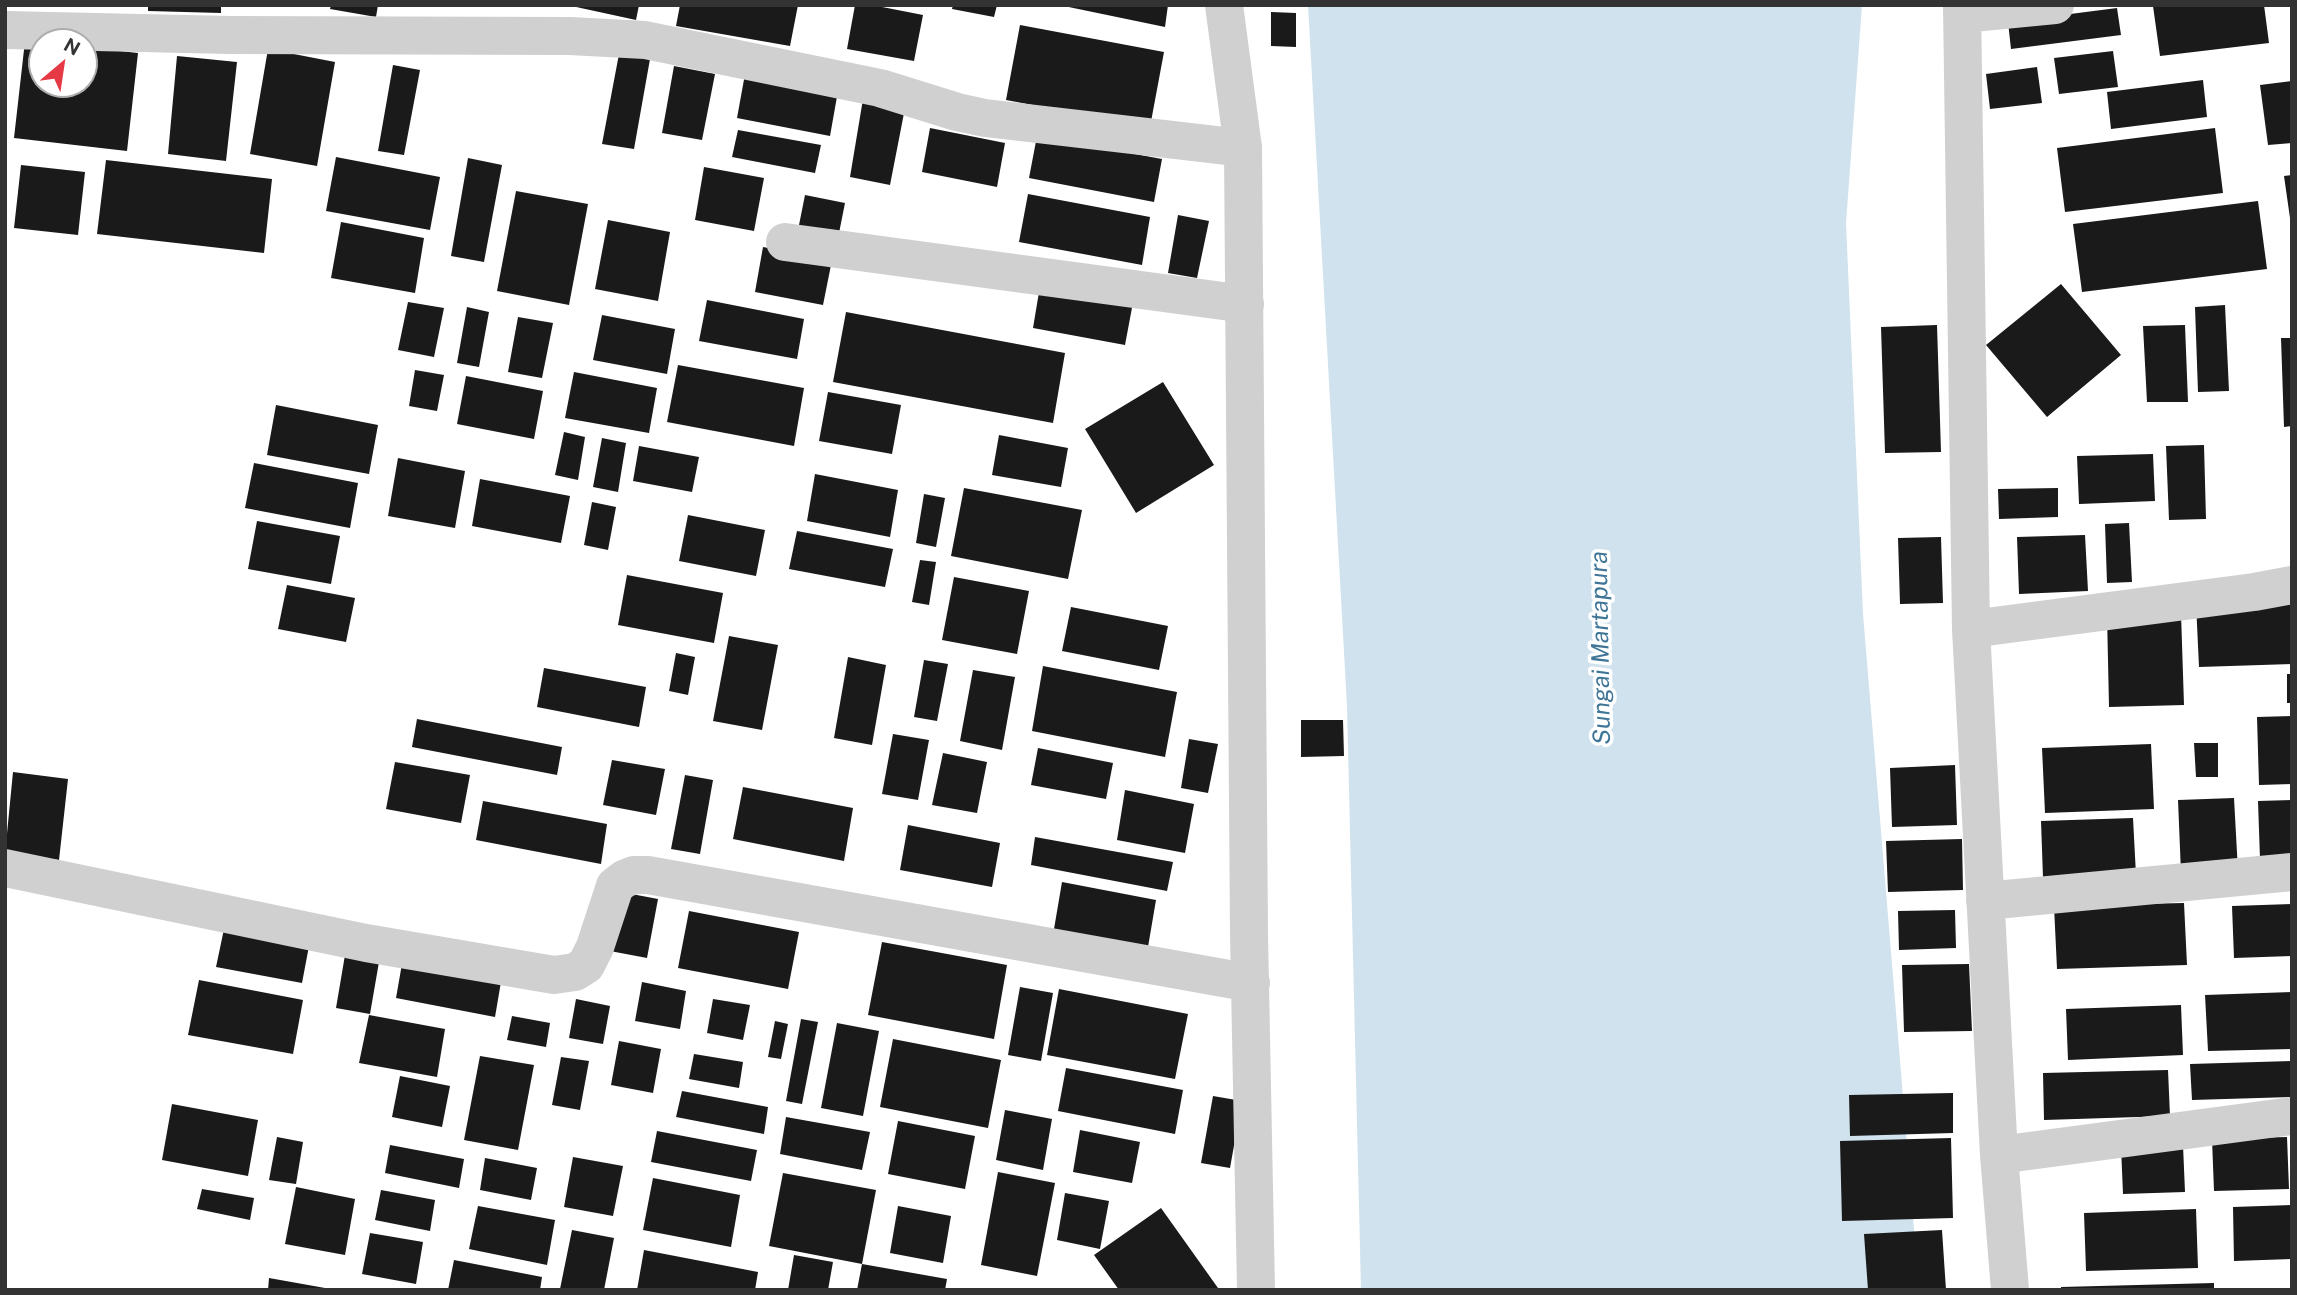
<!DOCTYPE html>
<html>
<head>
<meta charset="utf-8">
<style>
  body { margin:0 }
  #map { position:relative; width:2297px; height:1295px; overflow:hidden; background:#fff; font-family:"Public Sans",sans-serif }
  canvas { display:block }
  .frame { position:absolute; inset:0; border:7px solid #333; pointer-events:none }
  .north { position:absolute; left:28px; top:28px; width:70px; height:70px; box-sizing:border-box; background:#fff; border:2px solid #adadad; border-radius:50%; rotate:29deg; font-size:19px; font-weight:700; line-height:28px; text-align:center; color:#333 }
  .north::after { content:''; display:block; margin:auto; width:24px; height:32px; background:#e63946; clip-path:polygon(50% 0,100% 100%,50% 72%,0 100%) }
</style>
</head>
<body>
<div id="map">
<canvas width="2297" height="1295"></canvas>
<div class="frame"></div>
<div class="north">N</div>
</div>
<script>
const context = document.querySelector('canvas').getContext('2d');
context.lineJoin = 'round';
function paint(path, color) { context.fillStyle = color; context.fill(path, 'evenodd'); }
const toPath = rows => new Path2D(rows.map(r => 'M' + r).join(''));
function trace(path, color, width, dash) { context.strokeStyle = color; context.lineWidth = width; context.lineCap = dash ? 'butt' : 'round'; context.setLineDash(dash || []); context.stroke(path); }
function write(font, color, halo, rows, align = 'center') {
  context.font = font + ' "Public Sans",sans-serif'; context.lineWidth = 7; context.setLineDash([]); context.textBaseline = 'middle'; context.strokeStyle = halo; context.fillStyle = color; for (const [text, x, y, turn = 0] of rows) {
    context.save(); context.translate(x, y); context.rotate((+turn || 0) * Math.PI / 180); context.textAlign = isNaN(turn) ? turn : align; if (halo) context.strokeText(text, 0, 0); context.fillText(text, 0, 0); context.restore();
  }
}
const water = toPath([
  [1308,5,1862,5,1846,223,1863,614,1919,1290,1361,1290,1347,706]
]);
const building = toPath([
  [148,5,221,5,221,13,148,11],
  [331,5,378,5,376,17,330,9],
  [567,5,639,5,636,20],
  [680,5,798,5,790,46,676,26],
  [855,5,872,5,923,15,914,61,847,49],
  [953,5,997,5,994,17,952,9],
  [1059,5,1168,5,1165,27],
  [2161,5,2264,5,2269,43,2160,56,2153,6],
  [2117,8,2121,35,2011,49,2008,22],
  [1271,12,1296,13,1296,47,1271,46],
  [1020,25,1164,52,1150,127,1006,100],
  [25,41,42,43,42,84,84,84,84,47,138,53,127,151,14,138],
  [268,49,335,62,317,166,250,154],
  [2113,51,2118,87,2059,94,2054,58],
  [619,54,650,59,634,149,602,144],
  [177,56,237,62,226,161,168,154],
  [393,65,420,70,404,155,378,151],
  [674,66,715,74,702,140,662,133],
  [2037,67,2042,103,1990,109,1986,74],
  [745,74,838,91,830,136,737,118],
  [2203,80,2207,117,2111,129,2107,92],
  [2292,81,2292,143,2268,145,2260,85],
  [863,99,905,108,890,185,850,177],
  [930,128,1005,143,997,187,922,172],
  [2215,128,2223,193,2065,212,2057,148],
  [738,130,821,145,815,173,732,157],
  [1037,136,1162,159,1154,202,1029,178],
  [336,157,440,177,430,230,326,211],
  [468,158,502,165,484,262,451,256],
  [106,160,272,179,264,253,97,234],
  [21,165,85,172,78,235,14,228],
  [704,167,764,178,754,231,695,220],
  [2292,175,2292,217,2290,218,2284,176],
  [516,191,588,204,569,305,497,291],
  [1028,194,1150,217,1142,265,1019,242],
  [805,195,845,203,836,248,796,240],
  [2258,201,2267,269,2082,292,2073,224],
  [1178,215,1209,221,1197,278,1168,273],
  [608,220,670,232,658,301,595,289],
  [341,222,424,238,415,293,331,278],
  [763,247,832,260,823,305,755,292],
  [1041,280,1134,297,1125,345,1033,328],
  [2061,284,2121,355,2047,417,1986,345],
  [707,300,804,319,797,359,699,341],
  [408,302,444,308,434,357,398,350],
  [2225,305,2229,391,2198,392,2195,307],
  [467,307,489,312,479,367,457,363],
  [846,312,1065,353,1053,423,833,382],
  [602,315,675,329,667,374,593,360],
  [518,317,553,323,542,378,508,372],
  [1937,325,1941,452,1885,453,1881,327],
  [2185,325,2188,402,2147,402,2143,326],
  [2281,338,2292,338,2292,426,2284,427],
  [678,365,804,388,794,446,667,422],
  [415,370,444,375,437,411,409,406],
  [574,372,657,388,649,433,565,418],
  [466,376,543,391,534,439,457,424],
  [1163,382,1214,465,1136,513,1085,429],
  [828,392,901,405,892,454,819,441],
  [276,405,378,425,369,474,267,455],
  [564,432,585,437,578,480,555,475],
  [999,435,1068,448,1061,487,992,475],
  [602,438,626,443,618,492,593,487],
  [2204,445,2206,519,2169,520,2166,446],
  [639,446,699,457,692,492,633,481],
  [2153,454,2155,501,2079,504,2077,456],
  [398,458,465,471,455,528,388,516],
  [254,463,358,483,350,528,245,508],
  [815,474,898,490,890,537,807,521],
  [480,479,570,496,561,543,472,526],
  [964,488,1082,510,1068,579,951,556],
  [2058,488,2058,517,1999,519,1998,489],
  [924,494,945,498,936,547,916,543],
  [592,502,616,507,608,550,584,545],
  [688,515,765,530,756,576,679,561],
  [257,521,340,536,331,584,248,569],
  [2129,523,2132,582,2107,583,2105,524],
  [797,531,893,549,885,587,789,569],
  [2085,535,2088,591,2019,594,2017,537],
  [1941,537,1943,603,1900,604,1898,538],
  [920,560,936,562,929,605,912,602],
  [627,575,723,593,714,643,618,625],
  [954,577,1029,591,1017,654,942,640],
  [287,585,355,598,346,642,278,629],
  [2292,600,2292,664,2199,667,2196,603],
  [1071,607,1168,626,1159,670,1062,651],
  [2181,613,2184,705,2109,707,2107,615],
  [729,636,778,645,762,730,713,721],
  [676,653,695,657,688,695,669,691],
  [848,657,886,665,872,745,834,738],
  [924,660,948,664,937,721,914,717],
  [1043,666,1177,692,1165,757,1032,731],
  [544,668,646,687,639,727,537,707],
  [973,670,1015,677,1002,750,960,741],
  [2287,674,2292,674,2292,703,2287,703],
  [2292,716,2292,784,2259,785,2257,717],
  [417,719,562,747,557,775,412,747],
  [1301,720,1343,720,1344,756,1301,757],
  [893,734,929,740,918,800,882,794],
  [1189,739,1218,744,1208,793,1181,788],
  [2194,743,2218,743,2218,777,2196,777],
  [2151,744,2154,809,2045,813,2042,748],
  [1038,748,1113,763,1106,799,1031,785],
  [943,753,987,762,977,813,932,805],
  [612,760,665,769,656,815,603,805],
  [395,762,470,775,461,823,386,809],
  [1955,765,1957,825,1892,827,1890,768],
  [13,772,68,779,59,860,5,854],
  [685,775,713,780,700,854,671,849],
  [743,787,853,808,844,861,733,839],
  [1125,790,1194,804,1185,853,1117,840],
  [2234,798,2238,871,2181,873,2178,800],
  [2292,800,2292,858,2260,859,2258,801],
  [483,801,607,824,601,864,476,840],
  [2133,818,2136,875,2043,878,2041,821],
  [908,825,1000,843,992,887,900,870],
  [1035,837,1173,862,1167,891,1031,865],
  [1962,839,1963,890,1888,892,1886,841],
  [1062,882,1156,900,1148,947,1054,929],
  [621,892,658,899,647,958,610,951],
  [2184,903,2187,965,2057,969,2054,906],
  [2292,904,2292,956,2234,958,2232,906],
  [1955,910,1956,948,1899,950,1898,911],
  [689,911,799,932,788,989,678,968],
  [224,929,309,946,302,983,216,967],
  [882,942,1007,965,994,1039,868,1015],
  [345,955,379,962,370,1014,336,1008],
  [403,958,502,976,495,1017,396,998],
  [1969,964,1972,1031,1904,1032,1902,965],
  [199,980,303,1000,293,1054,188,1035],
  [642,982,686,991,680,1029,635,1021],
  [1020,987,1053,993,1041,1061,1008,1055],
  [1059,989,1188,1014,1175,1079,1047,1055],
  [2292,992,2292,1049,2208,1051,2205,995],
  [576,999,610,1006,603,1044,569,1038],
  [713,999,750,1005,743,1040,707,1033],
  [2181,1005,2183,1055,2068,1060,2066,1009],
  [369,1015,445,1029,437,1077,359,1063],
  [512,1016,550,1023,546,1047,507,1040],
  [801,1019,818,1022,802,1104,786,1101],
  [775,1021,788,1024,781,1059,768,1057],
  [837,1023,879,1031,863,1116,821,1108],
  [893,1039,1001,1060,988,1128,880,1107],
  [619,1041,661,1049,653,1093,611,1085],
  [694,1054,743,1062,739,1088,689,1079],
  [480,1056,534,1065,518,1150,464,1140],
  [561,1057,589,1061,580,1110,552,1105],
  [2292,1061,2292,1097,2192,1100,2190,1064],
  [1066,1068,1183,1090,1175,1134,1058,1111],
  [2168,1070,2170,1116,2044,1120,2043,1073],
  [400,1076,450,1086,442,1127,392,1117],
  [682,1091,768,1107,764,1134,676,1117],
  [1953,1093,1953,1133,1850,1136,1849,1095],
  [1213,1096,1242,1101,1230,1168,1201,1163],
  [172,1104,258,1120,248,1176,162,1160],
  [1005,1110,1052,1119,1043,1170,996,1160],
  [786,1117,870,1132,862,1170,780,1154],
  [898,1121,975,1136,965,1189,888,1174],
  [1080,1130,1140,1142,1132,1183,1073,1172],
  [657,1131,757,1150,751,1181,651,1162],
  [277,1137,303,1142,296,1184,269,1180],
  [2287,1137,2289,1189,2214,1191,2212,1139],
  [1951,1138,1953,1218,1842,1221,1840,1141],
  [390,1145,464,1159,459,1188,385,1173],
  [2183,1145,2185,1192,2123,1194,2121,1147],
  [573,1157,623,1166,613,1216,564,1207],
  [485,1158,537,1168,531,1200,480,1190],
  [998,1172,1055,1183,1037,1276,981,1265],
  [783,1173,876,1190,862,1264,947,1279,945,1290,857,1290,862,1264,769,1246],
  [653,1178,740,1195,731,1247,643,1230],
  [296,1187,355,1199,345,1255,285,1244],
  [202,1189,254,1198,250,1220,197,1209],
  [381,1190,435,1200,430,1231,375,1220],
  [1065,1193,1109,1201,1100,1249,1057,1240],
  [2292,1205,2292,1259,2234,1261,2233,1207],
  [478,1206,555,1220,547,1265,469,1249],
  [898,1206,951,1216,943,1263,890,1253],
  [1161,1208,1218,1288,1216,1290,1119,1290,1094,1255],
  [2196,1209,2198,1268,2086,1271,2084,1213],
  [572,1230,614,1238,604,1290,560,1289],
  [1942,1230,1946,1290,1868,1290,1864,1234],
  [370,1233,423,1242,416,1284,362,1274],
  [644,1250,758,1272,755,1290,637,1290],
  [794,1255,833,1262,828,1290,788,1290],
  [454,1260,542,1277,540,1290,448,1290],
  [269,1278,325,1288,324,1290,268,1290],
  [2214,1283,2214,1290,2061,1290,2061,1287]
]);
const minor = toPath([
  [1962,5,1971,629,1999,1155,2010,1290],
  [1962,14,2055,5],
  [5,30,231,35,570,36,645,40,880,88,957,112,985,118,1243,148],
  [785,242,1245,304],
  [1971,629,2254,592,2292,585],
  [5,868,366,943,554,975,575,972,586,965,595,947,615,886,624,879,634,875,648,875,1251,983],
  [1985,901,2292,872],
  [1999,1155,2292,1116]
]);
const tertiary = toPath([
  [1224,5,1243,148,1249,934,1256,1290]
]);
const waterNames = [
  ["Sungai Martapura",1601,648,-91]
];
paint(water, '#cfe2ee');
paint(building, '#1a1a1a');
trace(minor, '#d0d0d0', 38);
trace(tertiary, '#d0d0d0', 38);
write('italic 24px', '#3f7597', '#fff', waterNames);
</script>
</body>
</html>
